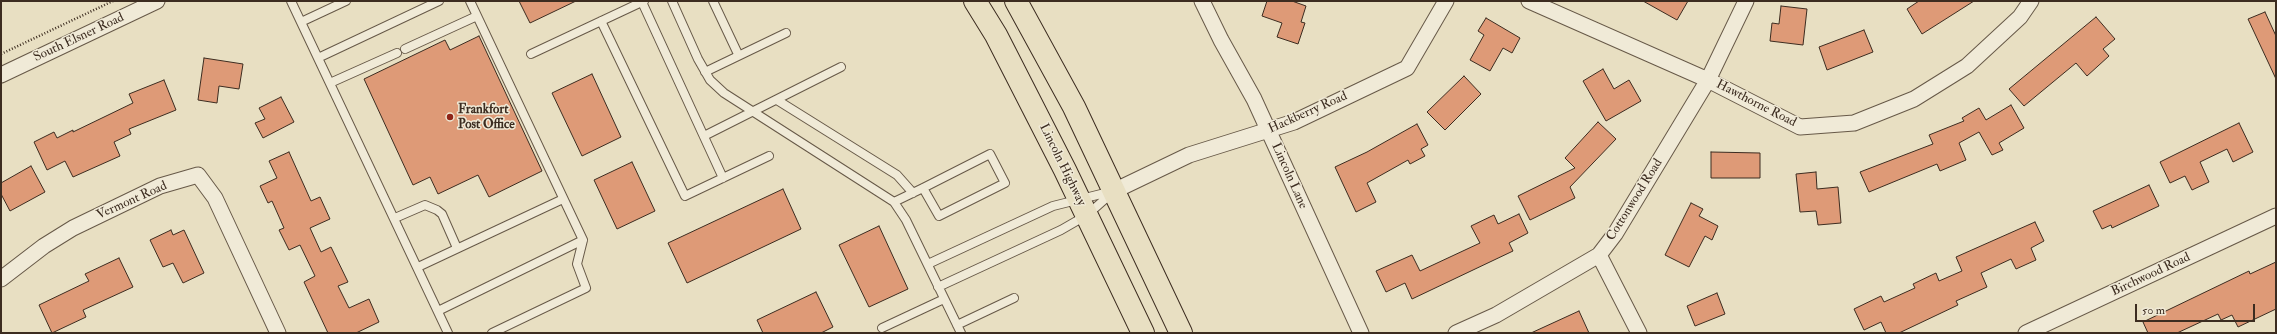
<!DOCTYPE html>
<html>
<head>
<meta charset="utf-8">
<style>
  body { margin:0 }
  #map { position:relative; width:2277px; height:334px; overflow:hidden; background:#e8dfc2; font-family:"IM FELL Double Pica",serif }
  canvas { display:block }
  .frame { position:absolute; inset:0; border:2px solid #3c2c20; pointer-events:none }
  .scale { position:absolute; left:2135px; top:304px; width:120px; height:18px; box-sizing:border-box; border:2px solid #3c2c20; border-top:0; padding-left:5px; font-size:12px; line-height:14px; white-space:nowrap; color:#3c2c20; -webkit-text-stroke:3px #f0ead7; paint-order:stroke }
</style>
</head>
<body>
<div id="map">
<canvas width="2277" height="334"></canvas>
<div class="frame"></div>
<div class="scale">50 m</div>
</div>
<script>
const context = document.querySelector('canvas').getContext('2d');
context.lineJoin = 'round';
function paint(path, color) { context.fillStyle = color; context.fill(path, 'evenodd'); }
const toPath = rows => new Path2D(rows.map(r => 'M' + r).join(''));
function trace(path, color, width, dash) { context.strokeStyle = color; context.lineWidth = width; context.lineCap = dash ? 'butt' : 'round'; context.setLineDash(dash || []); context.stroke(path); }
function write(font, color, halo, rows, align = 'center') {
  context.font = font + ' "IM FELL Double Pica",serif'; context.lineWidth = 3; context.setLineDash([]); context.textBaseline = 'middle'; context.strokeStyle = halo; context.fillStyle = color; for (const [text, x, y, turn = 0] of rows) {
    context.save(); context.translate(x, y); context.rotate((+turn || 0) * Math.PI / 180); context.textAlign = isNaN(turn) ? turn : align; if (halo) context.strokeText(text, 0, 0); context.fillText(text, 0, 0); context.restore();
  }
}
const building = toPath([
  [519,1,576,1,530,23,519,1],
  [1267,1,1292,1,1306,6,1301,22,1305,23,1298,44,1277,37,1282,23,1262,16,1267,1],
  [1643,1,1688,1,1677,20,1643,1],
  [1919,1,1974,1,1922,34,1907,9,1919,1],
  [1781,6,1807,9,1803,45,1770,41,1772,23,1779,24,1781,6],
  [2265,12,2276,36,2276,79,2248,19,2265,12],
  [2096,17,2115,39,2103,49,2109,56,2087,76,2076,63,2024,106,2009,89,2096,17],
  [1486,18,1520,38,1512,53,1503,48,1490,71,1470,60,1484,35,1478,31,1486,18],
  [1864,30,1873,52,1827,70,1819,47,1864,30],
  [479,36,542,171,489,197,478,175,438,194,430,177,413,185,364,79,445,40,450,50,479,36],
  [204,58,243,64,239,89,219,86,217,103,198,100,204,58],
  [1603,69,1614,89,1629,80,1641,101,1606,121,1583,81,1603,69],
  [592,74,621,137,582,156,552,93,592,74],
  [1464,76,1481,94,1445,130,1427,112,1464,76],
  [164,80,176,110,129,129,131,134,114,142,120,156,73,177,65,161,47,170,34,142,54,132,57,138,73,130,73,132,133,103,129,94,164,80],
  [281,97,294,122,263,138,255,123,265,119,259,108,281,97],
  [2011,105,2024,128,1999,143,2003,150,1992,155,1979,132,1959,143,1966,160,1940,171,1937,164,1869,192,1860,172,1933,144,1929,135,1964,121,1962,118,1979,108,1986,120,2011,105],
  [1598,122,1616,139,1570,187,1575,198,1530,220,1518,196,1575,168,1565,158,1598,122],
  [2239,123,2253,152,2233,162,2227,149,2200,162,2209,182,2192,190,2185,176,2170,183,2160,162,2239,123],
  [1417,124,1428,145,1421,149,1425,156,1410,164,1408,160,1367,183,1376,202,1356,212,1335,167,1367,152,1417,124],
  [289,152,311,201,320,197,330,219,310,228,321,252,331,247,348,282,338,286,349,308,369,299,379,322,356,333,328,333,304,282,315,276,300,245,289,250,279,230,284,228,272,201,268,203,260,186,277,178,269,161,289,152],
  [1711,152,1760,153,1760,178,1711,178,1711,152],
  [632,162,655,211,617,229,594,180,632,162],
  [31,166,45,192,10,211,1,194,1,183,31,166],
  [1816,172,1817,189,1838,187,1841,223,1818,225,1816,211,1800,212,1796,174,1816,172],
  [2149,185,2159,206,2112,228,2111,225,2102,229,2093,211,2149,185],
  [783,189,801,229,687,283,668,243,783,189],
  [1691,203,1703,209,1699,216,1718,226,1712,240,1705,236,1689,267,1665,255,1691,203],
  [1519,214,1528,233,1509,243,1513,251,1412,299,1405,283,1386,292,1376,271,1412,255,1420,271,1480,243,1471,226,1494,215,1498,224,1519,214],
  [2035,222,2044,241,2031,248,2036,260,2016,269,2011,259,1981,273,1987,287,1956,301,1958,305,1899,333,1886,333,1881,322,1864,330,1854,309,1881,296,1884,302,1915,288,1913,284,1936,273,1939,281,1962,271,1956,257,2035,222],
  [879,226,908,289,869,307,839,245,879,226],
  [171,230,173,235,184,230,204,273,183,283,173,263,163,267,150,240,171,230],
  [119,258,133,287,83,310,86,317,52,333,39,305,89,281,85,274,119,258],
  [2276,262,2276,309,2238,327,2232,315,2221,320,2218,314,2177,333,2148,333,2143,322,2249,271,2250,274,2276,262],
  [816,292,833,327,821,333,763,333,757,320,816,292],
  [1717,293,1725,314,1695,326,1687,306,1717,293],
  [1579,311,1589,333,1531,333,1579,311]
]);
const path = toPath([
  [1,54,113,1]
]);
const lane = toPath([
  [291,1,448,333],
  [470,1,583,240,577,264,586,288,492,333],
  [672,1,698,59,710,80,724,93,894,202,906,220,961,333],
  [713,1,738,54],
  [642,2,723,178],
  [601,21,685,196,769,156],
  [301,22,346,1],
  [405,49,477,16],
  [531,54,644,1],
  [318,58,439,1],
  [705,72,786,33],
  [330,83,397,53],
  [777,100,897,175,913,193],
  [704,136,841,67],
  [894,202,923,188,990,154,1005,183,939,216,923,188],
  [395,218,425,205,437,210,442,214,457,248],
  [928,264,1053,206,1113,191],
  [418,267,563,199],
  [938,287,1061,230,1087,215,1113,192],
  [438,311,583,240],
  [957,325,1014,298],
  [882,328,944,299]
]);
const street = toPath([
  [1202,1,1221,40,1254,99,1361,333],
  [1529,1,1708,80,1800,127,1854,123,1914,99,1967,66,2020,17,2031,1],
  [1,75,157,1],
  [1114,191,1189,155,1294,122,1407,68,1446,1],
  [1599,255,1639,333],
  [1,279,44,246,73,228,160,186,198,175,215,198,278,333],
  [1456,333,1496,315,1599,255,1615,234,1708,80,1746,1],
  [2026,333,2276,216]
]);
const primary = toPath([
  [975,1,996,35,1065,170,1143,333],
  [1016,1,1074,107,1181,333]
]);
const markers = [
  [450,117,4,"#8f2418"]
];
const streetNames = [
  ["South Elsner Road",79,38,-25],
  ["Hawthorne Road",1756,104,27],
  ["Hackberry Road",1308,113,-24],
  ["Lincoln Highway",1062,165,64],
  ["Lincoln Lane",1289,176,66],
  ["Cottonwood Road",1635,200,-58],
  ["Vermont Road",132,201,-24],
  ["Birchwood Road",2151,275,-25]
];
const poiNames = [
  ["Frankfort",458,110],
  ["Post Office",458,125]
];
paint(building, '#de9a77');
trace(building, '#3c2c20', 1);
trace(lane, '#675948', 10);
trace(street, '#675948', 17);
trace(primary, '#3c2c20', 24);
trace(path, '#3c2c20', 2.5, [1, 2]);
trace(lane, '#f0ead7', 8);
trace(street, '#f0ead7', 15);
trace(primary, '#e8dfc2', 22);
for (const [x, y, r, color] of markers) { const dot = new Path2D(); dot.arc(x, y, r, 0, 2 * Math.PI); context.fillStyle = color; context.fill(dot); trace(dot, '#f0ead7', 1.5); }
write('13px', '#3c2c20', '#f0ead7', streetNames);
write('bold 13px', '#3c2c20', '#f0ead7', poiNames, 'left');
</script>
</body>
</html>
